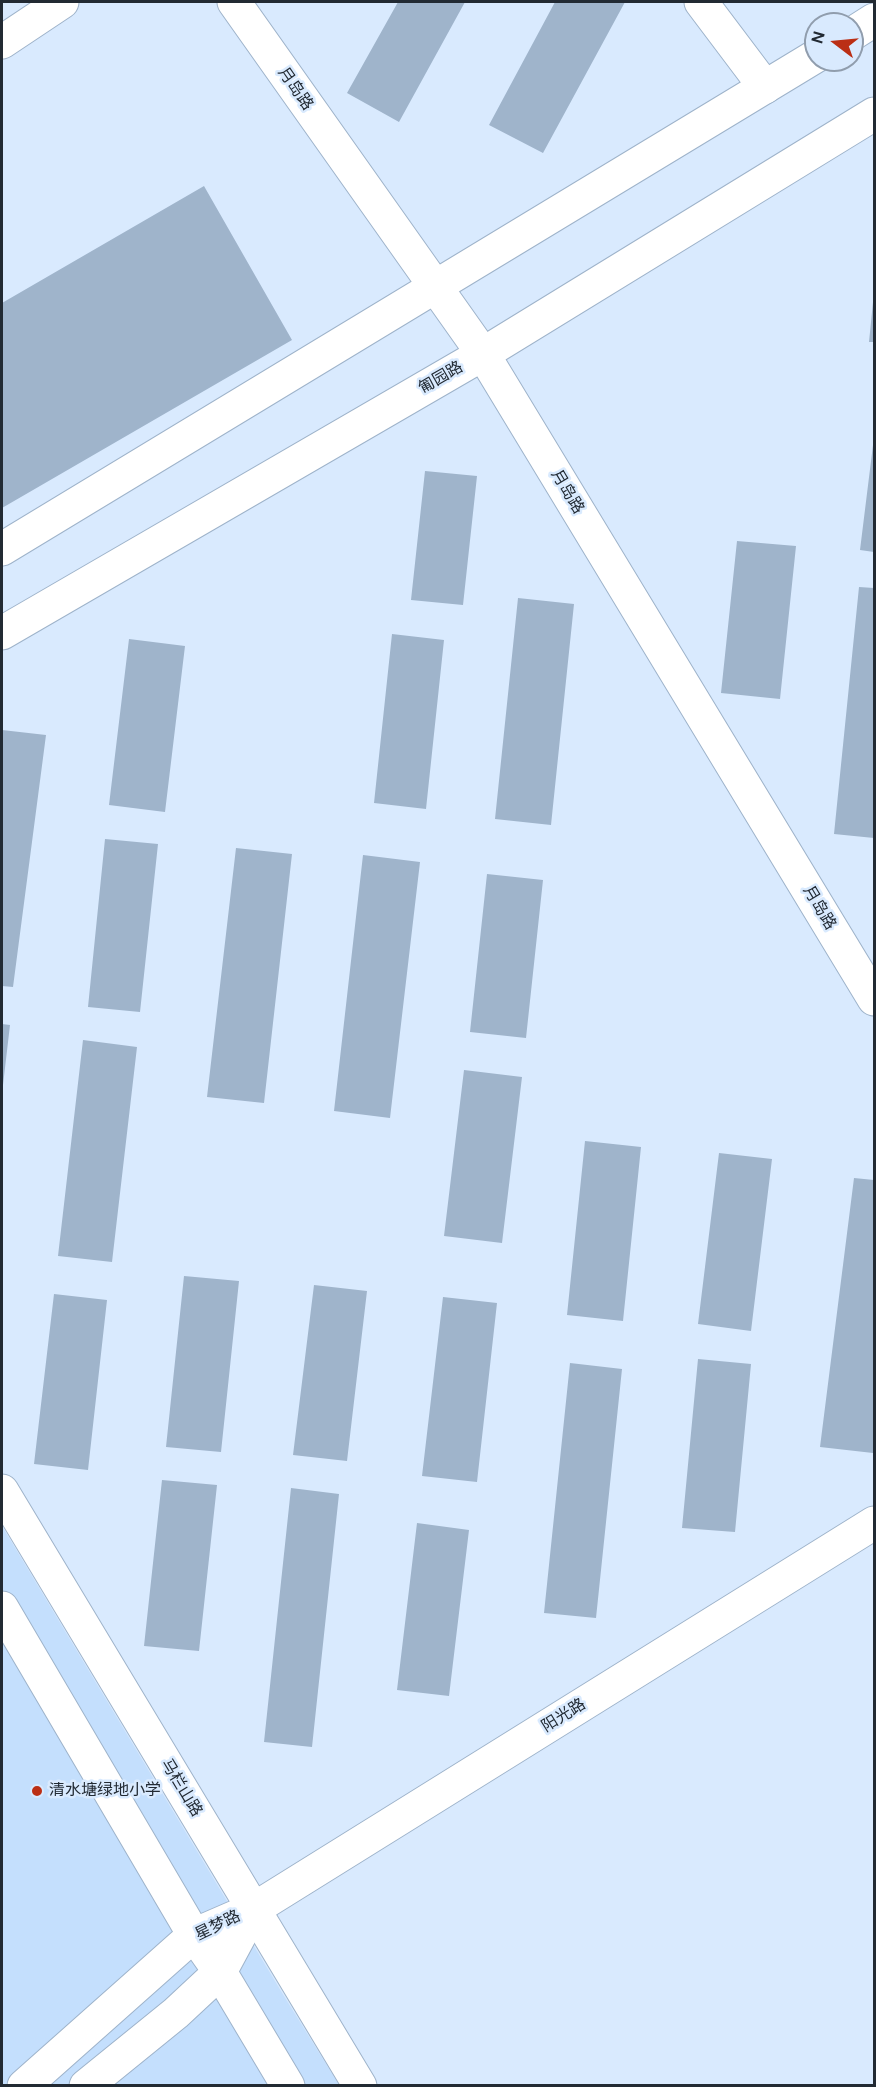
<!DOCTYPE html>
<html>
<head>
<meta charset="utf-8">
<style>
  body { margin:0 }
  #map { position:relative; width:876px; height:2087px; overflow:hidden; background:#d9eafe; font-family:"DM Sans",sans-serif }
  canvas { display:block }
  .frame { position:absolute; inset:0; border:3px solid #222a33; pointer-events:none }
  .north { position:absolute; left:804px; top:12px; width:60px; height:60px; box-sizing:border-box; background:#d9eafe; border:2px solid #909dad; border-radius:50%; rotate:286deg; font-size:16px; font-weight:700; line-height:24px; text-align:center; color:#222a33 }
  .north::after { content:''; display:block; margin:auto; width:21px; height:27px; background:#bb2f15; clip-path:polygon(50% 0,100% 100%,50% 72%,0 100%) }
</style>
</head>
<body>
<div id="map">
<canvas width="876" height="2087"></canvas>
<div class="frame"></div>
<div class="north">N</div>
</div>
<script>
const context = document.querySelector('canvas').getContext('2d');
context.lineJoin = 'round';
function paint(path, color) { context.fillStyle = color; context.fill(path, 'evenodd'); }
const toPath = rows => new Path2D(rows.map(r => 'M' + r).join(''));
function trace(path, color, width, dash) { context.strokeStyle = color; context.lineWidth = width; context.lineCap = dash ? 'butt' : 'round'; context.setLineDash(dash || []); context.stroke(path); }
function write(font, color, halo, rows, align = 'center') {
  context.font = font + ' "DM Sans","Noto Sans SC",sans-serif'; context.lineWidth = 5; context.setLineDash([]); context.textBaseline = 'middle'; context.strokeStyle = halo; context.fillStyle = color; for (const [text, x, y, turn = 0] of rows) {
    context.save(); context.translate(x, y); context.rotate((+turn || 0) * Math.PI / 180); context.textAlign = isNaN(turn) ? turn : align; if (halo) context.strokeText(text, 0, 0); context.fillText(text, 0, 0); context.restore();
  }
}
const built = toPath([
  [2,1526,284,1996,339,2085,2,2085]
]);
const building = toPath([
  [398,2,465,2,399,122,347,93],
  [555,2,625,2,543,153,489,125],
  [204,186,292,340,2,508,2,303],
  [873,302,874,302,874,342,869,342],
  [873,445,874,446,874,552,860,550],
  [425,471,477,476,463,605,411,600],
  [737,541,796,546,780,699,721,693],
  [859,587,874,588,874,838,834,834],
  [518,598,574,604,551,825,495,819],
  [392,634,444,640,426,809,374,803],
  [129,639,185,646,165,812,109,805],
  [2,730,46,735,13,987,2,986],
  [105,839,158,844,140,1012,88,1007],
  [236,848,292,854,264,1103,207,1097],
  [363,855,420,862,390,1118,334,1111],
  [487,874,543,880,526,1038,470,1032],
  [2,1024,10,1025,3,1085,2,1085],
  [83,1040,137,1047,112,1262,58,1256],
  [464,1070,522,1077,502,1243,444,1236],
  [585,1141,641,1147,623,1321,567,1315],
  [719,1153,772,1159,751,1331,698,1324],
  [854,1178,874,1180,873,1453,820,1447],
  [184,1276,239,1281,221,1452,166,1447],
  [314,1285,367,1291,347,1461,293,1455],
  [54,1294,107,1300,88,1470,34,1464],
  [443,1297,497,1303,477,1482,422,1476],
  [698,1359,751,1364,735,1532,682,1528],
  [570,1363,622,1369,596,1618,544,1613],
  [162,1480,217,1485,199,1651,144,1646],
  [291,1488,339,1494,312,1747,264,1742],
  [417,1523,469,1530,449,1696,397,1690]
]);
const minor = toPath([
  [234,2,483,354,874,999],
  [701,2,765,87],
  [2,42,62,2],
  [24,2086,194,1935,254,1909,874,1523],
  [86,2086,176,2013,220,1972,254,1909]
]);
const major = toPath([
  [852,34,874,20],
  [2,549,816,56],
  [2,633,483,354,874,114],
  [2,1491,360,2086],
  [2,1608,194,1935,220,1972,288,2086]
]);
const markers = [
  [37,1791,6,"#bb2f15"]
];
const streetNames = [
  ["月岛路",295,89,55],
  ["匍园路",441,378,-30],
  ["月岛路",567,492,59],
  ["月岛路",819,908,59],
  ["阳光路",564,1716,-32],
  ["马栏山路",181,1788,59],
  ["星梦路",218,1926,-26]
];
const poiNames = [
  ["清水塘绿地小学",49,1791]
];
paint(built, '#c4dffd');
paint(building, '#9fb4cb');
trace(minor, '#9eb3ca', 35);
trace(major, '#9eb3ca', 35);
trace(minor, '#fff', 33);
trace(major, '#fff', 33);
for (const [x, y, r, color] of markers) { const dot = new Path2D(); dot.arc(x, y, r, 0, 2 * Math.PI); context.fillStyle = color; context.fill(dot); trace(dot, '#d9eafe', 2); }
write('16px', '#222a33', '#d9eafe', streetNames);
write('16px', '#222a33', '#d9eafe', poiNames, 'left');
</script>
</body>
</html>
